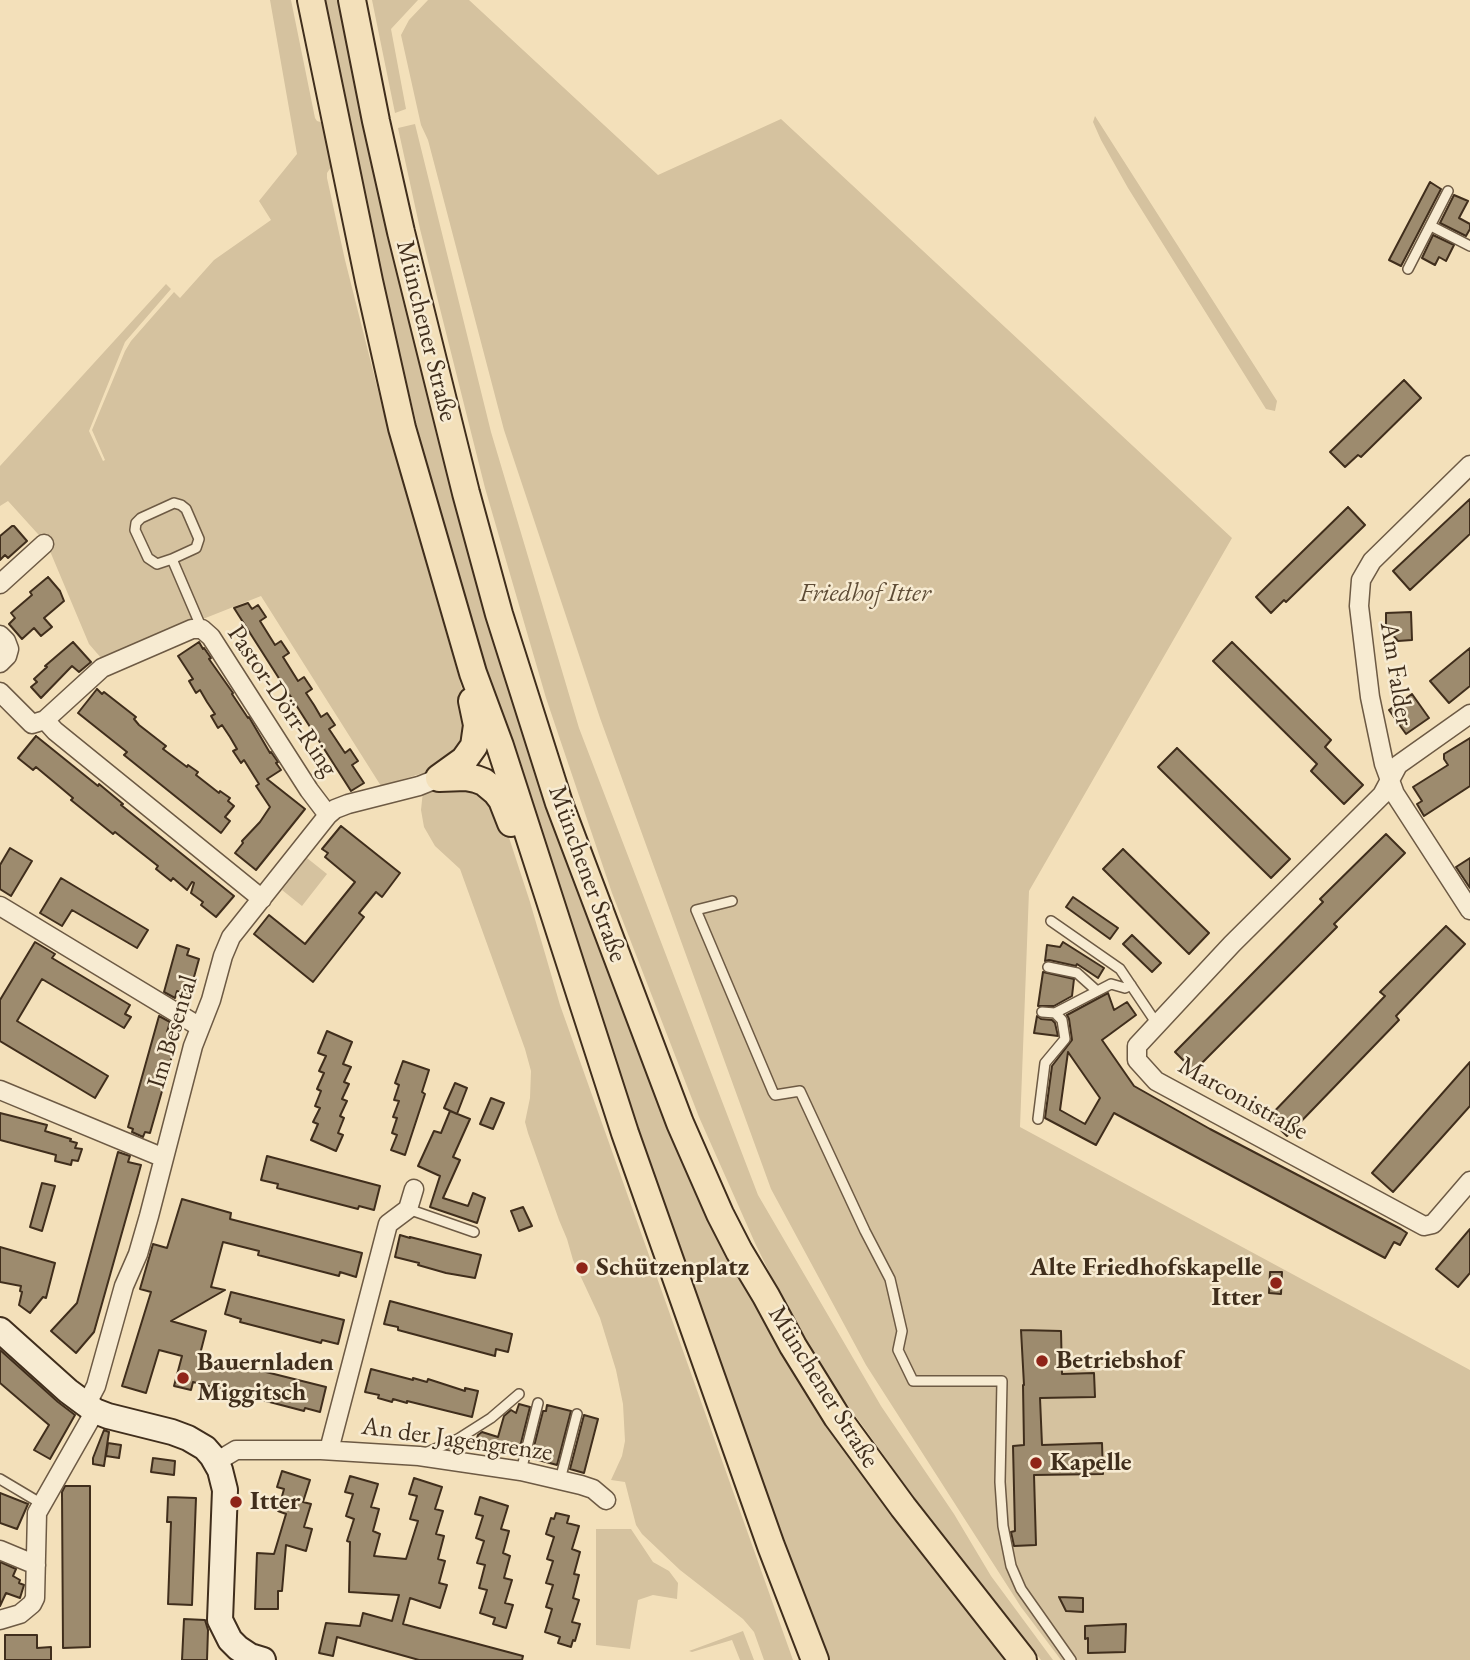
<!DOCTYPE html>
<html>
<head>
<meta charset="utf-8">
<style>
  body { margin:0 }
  canvas { display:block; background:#f3e0ba }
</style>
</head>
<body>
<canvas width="1470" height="1660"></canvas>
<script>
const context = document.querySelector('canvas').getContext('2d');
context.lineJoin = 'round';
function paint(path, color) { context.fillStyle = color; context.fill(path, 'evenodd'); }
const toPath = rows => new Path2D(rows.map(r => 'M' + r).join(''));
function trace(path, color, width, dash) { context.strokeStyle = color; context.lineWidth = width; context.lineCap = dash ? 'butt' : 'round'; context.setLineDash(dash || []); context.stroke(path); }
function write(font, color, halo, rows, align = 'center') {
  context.font = font + ' "EB Garamond",serif'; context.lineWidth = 5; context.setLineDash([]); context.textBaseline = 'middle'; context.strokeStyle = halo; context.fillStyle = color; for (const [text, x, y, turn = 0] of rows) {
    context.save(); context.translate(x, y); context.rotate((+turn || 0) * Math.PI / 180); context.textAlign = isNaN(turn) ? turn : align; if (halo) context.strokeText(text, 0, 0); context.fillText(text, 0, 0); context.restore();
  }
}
const green = toPath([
  [270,0,291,0,315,118,317,121,324,123,333,164,327,173,327,178,345,260,388,430,468,710,466,740,436,769,381,786,261,596,102,659,89,644,47,544,8,501,0,506,0,466,166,284,171,289,125,342,89,431,103,461,105,460,92,430,125,351,131,341,174,292,180,298,214,260,271,220,259,201,297,154],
  [320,0,343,0,424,371,707,1214,1008,1660,830,1660,798,1588,636,1131,479,653,436,503,376,257],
  [372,0,418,0,391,29,406,109,395,113],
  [428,0,469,0,658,175,781,119,1232,538,1029,891,1020,1127,1470,1370,1470,1660,1061,1660,1021,1607,866,1365,771,1189,600,718,504,430,428,140,421,125,401,35,409,20],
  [1095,116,1277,401,1275,411,1266,409,1128,188,1101,140,1093,122],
  [415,124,491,432,579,728,758,1195,881,1406,954,1514,991,1576,1053,1660,1041,1660,913,1496,829,1379,777,1288,755,1243,699,1117,612,893,546,698,485,488,420,229,398,128],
  [451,784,474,787,501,813,530,902,560,1005,793,1660,764,1660,754,1632,743,1619,680,1570,642,1534,636,1525,625,1482,611,1480,622,1456,625,1441,623,1404,616,1370,600,1318,573,1260,567,1239,559,1220,528,1133,525,1122,530,1098,531,1071,525,1049,460,869,435,846,424,827,421,810,423,791],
  [307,858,327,874,302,906,282,890],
  [596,1529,631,1529,653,1562,669,1571,678,1583,677,1599,653,1595,638,1600,630,1649,596,1645],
  [743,1631,754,1660,740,1660,732,1640,692,1652,689,1651]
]);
const building = toPath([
  [1430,182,1441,189,1401,266,1389,260,1430,182],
  [1454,195,1468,201,1459,218,1470,224,1470,229,1466,236,1440,223,1454,195],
  [1433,235,1454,245,1446,261,1439,257,1435,265,1422,258,1433,235],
  [1404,380,1421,398,1361,457,1358,455,1345,467,1330,452,1404,380],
  [1470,499,1470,534,1410,590,1393,571,1470,499],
  [1348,507,1365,525,1286,602,1284,600,1271,613,1256,597,1348,507],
  [12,526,14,526,27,541,8,558,5,555,0,560,0,536,12,526],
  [48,577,60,591,64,601,44,618,52,627,41,636,34,628,22,639,9,624,15,618,11,613,32,595,30,592,48,577],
  [248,603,252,609,258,605,266,617,260,621,275,645,281,641,289,653,283,657,298,681,304,677,312,689,306,693,314,705,321,717,327,713,335,725,329,729,345,753,350,749,358,761,352,765,364,783,351,791,234,608,248,603],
  [1411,612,1412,640,1398,641,1386,627,1386,613,1411,612],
  [73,642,91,662,79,672,72,666,41,698,31,687,37,682,34,679,47,667,45,666,73,642],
  [199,642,203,649,204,648,211,658,209,659,233,693,232,694,248,718,249,717,270,753,271,752,278,762,276,763,281,770,267,779,305,809,256,870,235,853,243,843,242,841,260,822,270,807,256,786,259,784,244,760,241,763,233,751,237,749,230,737,222,725,218,728,211,716,215,714,207,702,200,690,196,693,189,681,193,679,178,656,199,642],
  [1232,642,1331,740,1325,747,1363,785,1344,804,1311,771,1317,764,1213,661,1232,642],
  [1470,648,1470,686,1449,703,1430,681,1470,648],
  [97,689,102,694,104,692,136,717,134,719,139,725,166,746,163,749,187,767,188,765,198,772,196,775,219,793,220,791,230,798,228,801,234,806,225,817,230,821,221,833,124,755,127,752,78,713,97,689],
  [1412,694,1429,718,1406,734,1389,710,1412,694],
  [36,736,98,786,99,784,123,804,121,805,234,896,216,917,201,905,203,902,191,893,194,883,192,882,187,890,173,878,171,881,156,869,158,866,139,851,115,832,113,834,71,800,73,798,60,787,36,767,33,770,18,758,36,736],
  [1470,738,1470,786,1424,816,1417,804,1422,801,1413,787,1448,765,1444,759,1444,754,1470,738],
  [1177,748,1290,859,1271,878,1158,767,1177,748],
  [341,826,400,873,382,897,376,892,359,913,364,917,313,982,254,934,269,915,305,944,355,882,325,857,328,853,322,849,341,826],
  [1386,834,1405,853,1334,924,1337,927,1194,1071,1175,1052,1323,902,1320,899,1386,834],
  [10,848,32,861,11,896,0,889,0,865,10,848],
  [1123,849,1209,933,1189,954,1103,869,1123,849],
  [1470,858,1470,888,1456,867,1470,858],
  [61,878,148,930,137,948,72,910,62,926,40,913,61,878],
  [1073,897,1118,928,1110,939,1066,907,1073,897],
  [1446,926,1465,944,1396,1016,1399,1020,1287,1136,1268,1118,1385,996,1380,992,1446,926],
  [1132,935,1161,963,1152,972,1123,944,1132,935],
  [35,942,55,954,52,958,130,1005,125,1014,131,1017,124,1028,42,979,17,1021,108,1076,95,1098,0,1041,0,1000,35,942],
  [1063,942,1104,968,1098,978,1077,964,1076,966,1049,960,1045,961,1047,945,1060,947,1063,942],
  [177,945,189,949,187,955,199,959,189,995,177,991,175,998,164,992,177,945],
  [1043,972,1074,979,1072,996,1054,1006,1038,1006,1043,972],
  [1108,993,1114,1010,1127,1002,1136,1015,1102,1040,1134,1086,1210,1129,1401,1229,1407,1233,1400,1245,1394,1242,1385,1258,1114,1113,1096,1145,1045,1118,1052,1066,1072,1040,1069,1019,1067,1015,1108,993],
  [1068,1052,1100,1098,1085,1124,1060,1110,1068,1052],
  [159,1016,170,1022,167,1032,178,1035,150,1133,145,1132,143,1137,132,1132,133,1129,128,1127,159,1016],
  [1037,1016,1041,1019,1052,1020,1055,1023,1058,1036,1034,1033,1037,1016],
  [327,1031,352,1042,343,1064,351,1067,344,1082,349,1084,342,1099,347,1101,340,1116,344,1118,338,1133,343,1135,336,1151,311,1140,318,1124,313,1122,320,1108,315,1106,321,1091,317,1089,324,1073,319,1071,326,1056,318,1053,327,1031],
  [403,1061,429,1070,422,1092,425,1094,405,1155,391,1150,397,1135,392,1133,397,1118,393,1117,399,1101,394,1100,399,1085,395,1083,403,1061],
  [1470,1062,1470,1106,1393,1192,1372,1173,1470,1062],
  [455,1083,467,1088,457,1114,444,1108,455,1083],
  [491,1098,504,1103,493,1129,480,1124,491,1098],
  [450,1111,470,1119,453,1157,460,1160,443,1198,468,1206,473,1193,485,1198,477,1223,430,1207,440,1176,418,1166,434,1131,441,1133,450,1111],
  [0,1113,47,1125,45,1131,71,1139,70,1141,77,1143,75,1148,82,1149,78,1161,72,1160,71,1165,55,1161,56,1155,0,1140,0,1113],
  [118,1152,130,1156,128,1162,141,1165,94,1332,76,1353,51,1331,77,1303,118,1152],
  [267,1156,380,1186,374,1210,359,1206,358,1209,277,1188,278,1184,261,1180,267,1156],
  [42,1183,55,1186,42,1231,30,1227,42,1183],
  [182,1199,231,1213,230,1219,362,1253,356,1277,340,1272,339,1276,258,1255,259,1251,223,1242,211,1287,225,1290,171,1321,206,1331,199,1358,245,1370,246,1367,326,1387,320,1412,305,1408,304,1411,193,1382,191,1390,174,1386,182,1356,159,1350,146,1393,122,1386,151,1292,140,1289,153,1244,167,1248,182,1199],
  [523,1207,532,1226,519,1231,511,1211,523,1207],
  [1470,1229,1470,1273,1458,1287,1436,1269,1470,1229],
  [400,1235,410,1238,410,1237,481,1255,475,1278,446,1273,418,1265,419,1263,395,1257,400,1235],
  [0,1247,55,1263,46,1298,43,1297,30,1313,19,1305,22,1292,20,1291,21,1286,0,1282,0,1247],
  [1270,1272,1282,1272,1281,1294,1269,1293,1270,1272],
  [231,1292,344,1320,338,1344,322,1340,321,1343,240,1322,241,1319,225,1314,231,1292],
  [390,1301,512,1334,508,1352,496,1349,495,1356,398,1330,398,1327,384,1324,390,1301],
  [1021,1330,1061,1331,1062,1374,1094,1373,1095,1397,1040,1398,1042,1445,1102,1443,1103,1474,1034,1475,1036,1545,1014,1546,1011,1532,1015,1531,1013,1446,1024,1445,1023,1385,1024,1385,1021,1330],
  [0,1350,58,1402,75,1415,50,1459,34,1450,49,1425,0,1383,0,1350],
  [371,1369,413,1380,413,1378,427,1382,428,1379,465,1391,465,1388,478,1391,472,1417,407,1401,407,1403,393,1399,392,1402,378,1398,379,1395,365,1392,371,1369],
  [519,1404,530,1407,518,1455,475,1444,478,1435,482,1432,498,1437,504,1416,511,1410,516,1413,519,1404],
  [547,1405,571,1411,557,1465,531,1458,543,1411,546,1411,547,1405],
  [584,1415,598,1419,584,1473,570,1469,584,1415],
  [104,1430,109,1432,104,1466,93,1464,93,1458,104,1430],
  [108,1443,121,1445,119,1458,106,1456,108,1443],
  [153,1458,175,1461,174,1475,151,1472,153,1458],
  [282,1471,310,1480,303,1502,311,1504,304,1527,312,1529,306,1551,286,1545,282,1591,278,1591,278,1609,255,1609,257,1553,274,1554,286,1514,278,1511,284,1489,277,1487,282,1471],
  [350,1476,378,1484,371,1507,379,1509,373,1531,380,1534,374,1556,406,1559,418,1521,410,1519,417,1496,409,1494,414,1478,442,1487,435,1509,443,1511,436,1534,444,1536,438,1559,445,1561,439,1583,447,1585,440,1608,410,1598,403,1624,523,1656,522,1660,419,1660,337,1637,333,1656,319,1653,326,1623,360,1626,363,1613,392,1621,399,1595,349,1592,350,1542,347,1541,354,1519,346,1516,353,1494,345,1492,350,1476],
  [65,1486,90,1486,90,1647,63,1648,62,1492,65,1486],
  [0,1493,28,1504,17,1529,0,1523,0,1493],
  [168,1497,196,1498,192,1605,168,1604,171,1522,167,1522,168,1497],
  [480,1497,508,1506,501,1529,509,1531,503,1553,510,1556,504,1578,512,1580,505,1603,513,1605,506,1628,493,1624,495,1618,480,1613,487,1590,479,1588,485,1565,477,1563,484,1541,476,1538,483,1516,475,1514,480,1497],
  [556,1513,569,1516,567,1523,579,1526,572,1549,580,1552,574,1574,579,1575,573,1598,579,1600,572,1622,580,1624,575,1641,573,1640,571,1647,558,1643,560,1637,545,1632,552,1609,546,1607,553,1585,546,1583,553,1561,547,1559,554,1537,546,1534,551,1518,554,1519,556,1513],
  [0,1562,16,1569,13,1576,20,1580,19,1583,24,1585,20,1598,6,1593,0,1606,0,1562],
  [1059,1597,1083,1598,1083,1612,1066,1611,1059,1597],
  [184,1619,205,1620,208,1630,207,1660,182,1660,184,1619],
  [1126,1624,1125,1652,1088,1653,1088,1638,1085,1639,1085,1626,1126,1624],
  [5,1635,37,1635,37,1648,51,1647,51,1660,5,1660,5,1635]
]);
const lane = toPath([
  [1431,226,1470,246],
  [1408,269,1448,191],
  [172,559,196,548,199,539,186,509,181,505,174,503,141,518,136,523,135,530,148,558,157,564,172,559,202,629],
  [732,901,696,910,773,1092,775,1095,800,1091,865,1231,890,1279,902,1331,898,1350,913,1381,1002,1381,1000,1482,1003,1526,1011,1566,1021,1589,1071,1660],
  [1051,921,1120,969,1157,1024],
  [1048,967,1077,973,1097,991],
  [1042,1012,1055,1013,1111,984,1125,988,1131,985],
  [1038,1119,1045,1063,1065,1039,1062,1020,1055,1013],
  [408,1209,474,1232],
  [423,1454,458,1439,491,1418,519,1394],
  [521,1471,538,1403],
  [0,1479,42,1504],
  [560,1480,577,1414]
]);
const street = toPath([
  [1470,465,1372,561,1361,580,1359,606,1370,697,1384,764,1395,794,1470,910],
  [0,584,44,544],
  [0,635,6,641,9,649,7,656,0,663],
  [0,692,32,724,45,720,102,668,192,629,202,629,211,637,309,790,328,815],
  [1470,714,1398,765,1382,795,1232,944,1137,1046,1137,1060,1156,1081,1424,1226,1433,1224,1470,1181],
  [45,720,55,731,262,899],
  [0,906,200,1027],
  [0,1090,164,1158],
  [86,1405,96,1386,124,1286,138,1254,149,1216,193,1046,211,1000,223,956,231,937,328,815,335,809,348,804,419,786,439,778],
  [329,1450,388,1224,408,1209,414,1189],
  [216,1462,236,1450,321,1450,419,1456,521,1471,581,1485,593,1489,606,1500],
  [0,1550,36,1565],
  [0,1620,20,1614,32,1604,35,1598,37,1513,95,1411]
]);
const secondary = toPath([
  [0,1330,68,1391,95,1411,108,1416,172,1432,188,1438,205,1448,212,1456,220,1470,225,1490,220,1620,230,1640,238,1648,250,1656,263,1660]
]);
const primary = toPath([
  [311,0,369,281,402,428,473,673,500,746,625,1133,771,1546,815,1660],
  [352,0,376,121,401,232,466,493,499,614,559,803,680,1123,720,1214,739,1251,766,1296,793,1346,837,1417,903,1507,1023,1660],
  [439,778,466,777,476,779,484,782,496,792,502,800,511,823],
  [439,778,464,760,474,746,477,725,472,701]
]);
const markers = [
  [582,1268,7,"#8f2418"],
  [1276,1283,7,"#8f2418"],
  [1042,1361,7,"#8f2418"],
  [183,1378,7,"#8f2418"],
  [1036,1463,7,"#8f2418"],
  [236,1502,7,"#8f2418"]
];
const streetNames = [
  ["Münchener Straße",426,331,76],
  ["Am Falder",1396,674,81],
  ["Pastor-Dörr-Ring",282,701,56],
  ["Münchener Straße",587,874,70],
  ["Im Besental",173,1032,-73],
  ["Marconistraße",1243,1099,29],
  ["Münchener Straße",823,1387,58],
  ["An der Jagengrenze",457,1440,8]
];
const parkNames = [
  ["Friedhof Itter",865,594]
];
const poiNames = [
  ["Schützenplatz",596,1268],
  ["Alte Friedhofskapelle",1262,1268,"right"],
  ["Itter",1262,1298,"right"],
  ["Betriebshof",1056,1361],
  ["Bauernladen",197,1363],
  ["Miggitsch",197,1393],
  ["Kapelle",1050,1463],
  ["Itter",250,1502]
];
paint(green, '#d5c29f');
paint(building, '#9d8b6e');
trace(building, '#402e1c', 2);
trace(lane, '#6d5a44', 12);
trace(street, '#6d5a44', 21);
trace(secondary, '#402e1c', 28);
trace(primary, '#402e1c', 30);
trace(lane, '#f7ebd2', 9);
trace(street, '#f7ebd2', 18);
trace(secondary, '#f7ebd2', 24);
trace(primary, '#f3e0ba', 26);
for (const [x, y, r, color] of markers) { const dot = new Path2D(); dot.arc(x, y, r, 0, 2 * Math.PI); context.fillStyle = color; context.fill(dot); trace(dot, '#f7ebd2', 2.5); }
write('26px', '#402e1c', '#f7ebd2', streetNames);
write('italic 26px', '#5e4c36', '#f7ebd2', parkNames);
write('bold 26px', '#402e1c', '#f7ebd2', poiNames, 'left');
</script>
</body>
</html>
